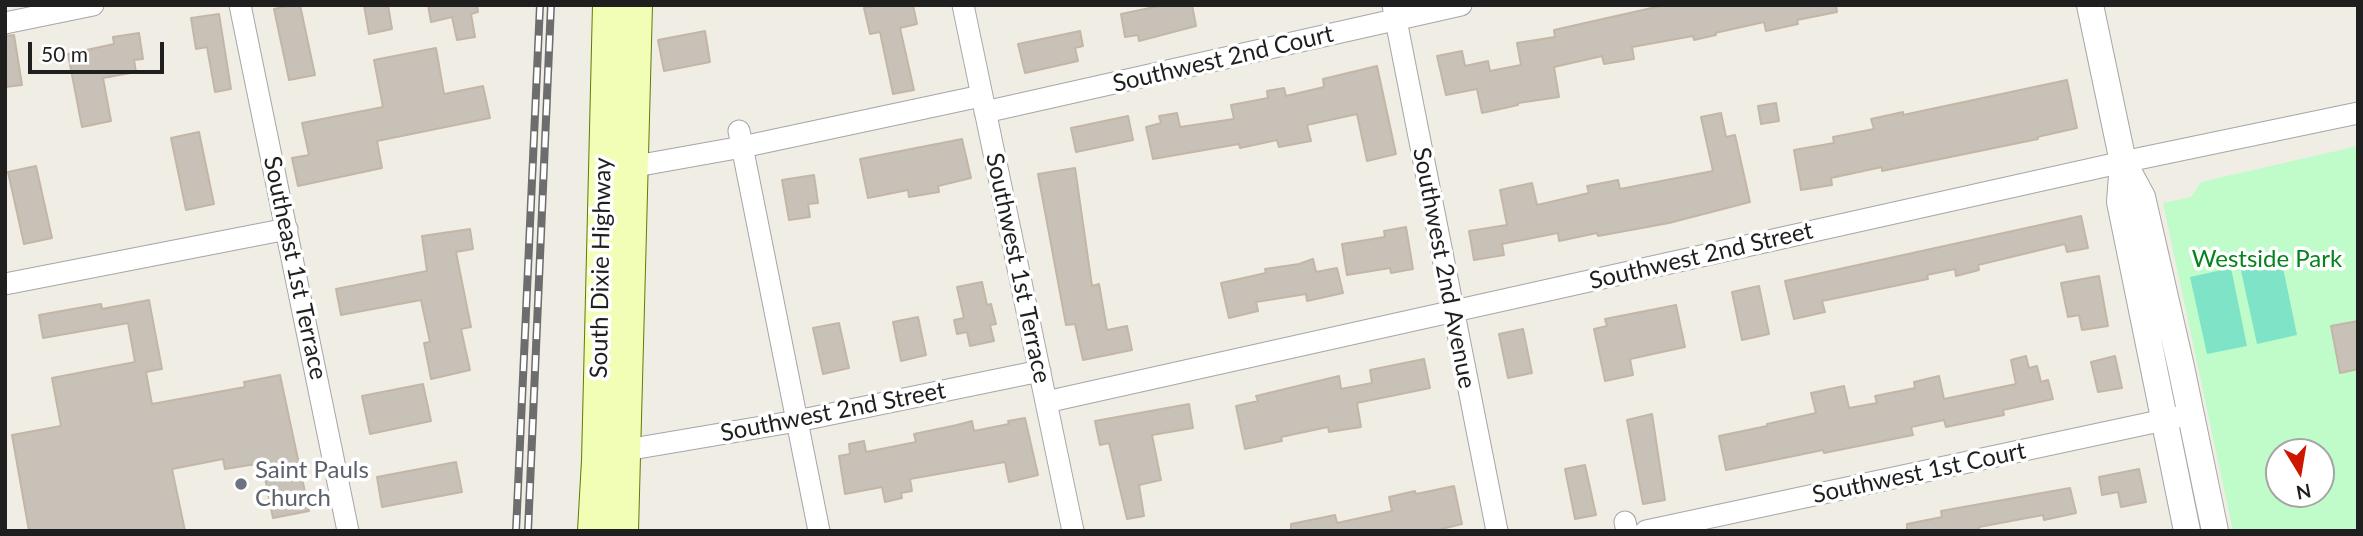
<!DOCTYPE html>
<html>
<head>
<meta charset="utf-8">
<style>
  body { margin:0 }
  #map { position:relative; width:2363px; height:536px; overflow:hidden; background:#f0ede4; font-family:Lato,sans-serif }
  canvas { display:block }
  .frame { position:absolute; inset:0; border:7px solid #1f1f1f; pointer-events:none }
  .north { position:absolute; left:2265px; top:438px; width:70px; height:70px; box-sizing:border-box; background:#fff; border:2px solid #a5a5a5; border-radius:50%; rotate:169deg; font-size:19px; font-weight:700; line-height:28px; text-align:center; color:#1f1f1f }
  .north::after { content:''; display:block; margin:auto; width:24px; height:32px; background:#ce1500; clip-path:polygon(50% 0,100% 100%,50% 72%,0 100%) }
  .scale { position:absolute; left:28px; top:42px; width:136px; height:32px; box-sizing:border-box; border:4px solid #1f1f1f; border-top:0; padding-left:9px; font-size:21px; line-height:24px; white-space:nowrap; color:#1f1f1f; -webkit-text-stroke:5px #fff; paint-order:stroke }
</style>
</head>
<body>
<div id="map">
<canvas width="2363" height="536"></canvas>
<div class="frame"></div>
<div class="north">N</div>
<div class="scale">50 m</div>
</div>
<script>
const context = document.querySelector('canvas').getContext('2d');
context.lineJoin = 'round';
function paint(path, color) { context.fillStyle = color; context.fill(path, 'evenodd'); }
const toPath = rows => new Path2D(rows.map(r => 'M' + r).join(''));
function trace(path, color, width, dash) { context.strokeStyle = color; context.lineWidth = width; context.lineCap = dash ? 'butt' : 'round'; context.setLineDash(dash || []); context.stroke(path); }
function write(font, color, halo, rows, align = 'center') {
  context.font = font + ' Lato,sans-serif'; context.lineWidth = 7; context.setLineDash([]); context.textBaseline = 'middle'; context.strokeStyle = halo; context.fillStyle = color; for (const [text, x, y, turn = 0] of rows) {
    context.save(); context.translate(x, y); context.rotate((+turn || 0) * Math.PI / 180); context.textAlign = isNaN(turn) ? turn : align; if (halo) context.strokeText(text, 0, 0); context.fillText(text, 0, 0); context.restore();
  }
}
const park = toPath([
  [2358,146,2358,531,2233,531,2163,203,2191,197,2201,182],
  [2279,452,2321,452,2321,494,2279,494]
]);
const pitch = toPath([
  [2281,258,2297,335,2257,344,2240,266],
  [2231,268,2247,346,2207,354,2190,277]
]);
const building = toPath([
  [292,5,300,5,315,75,289,80,274,9,292,5],
  [364,5,388,5,392,29,369,34,364,5],
  [428,5,477,5,478,12,471,14,475,37,457,40,452,17,431,22,428,5],
  [877,5,913,5,917,24,900,28,914,90,893,94,880,32,870,34,864,8,877,5],
  [1164,5,1192,5,1196,26,1139,41,1138,35,1125,37,1121,14,1164,5],
  [1665,5,1836,5,1837,12,1797,20,1798,24,1766,31,1764,22,1715,33,1716,35,1694,40,1693,36,1632,47,1634,59,1604,64,1602,56,1554,67,1559,97,1518,103,1518,105,1482,113,1477,89,1446,95,1437,56,1462,51,1465,66,1488,61,1490,71,1521,65,1517,43,1555,37,1554,30,1665,5],
  [219,14,231,89,215,92,207,47,196,49,191,18,219,14],
  [705,31,710,62,664,71,658,40,705,31],
  [1080,31,1083,46,1075,48,1078,61,1025,73,1018,44,1080,31],
  [139,33,143,59,134,60,136,72,103,78,111,121,82,127,68,54,114,44,113,37,139,33],
  [14,35,22,85,5,87,5,36,14,35],
  [436,48,444,94,483,86,490,118,377,141,382,168,298,186,292,158,309,155,302,123,383,107,374,60,436,48],
  [1377,66,1396,154,1367,161,1357,114,1307,125,1311,141,1279,147,1277,140,1240,148,1239,144,1153,159,1146,127,1161,123,1159,116,1177,113,1180,127,1234,119,1231,105,1268,98,1267,91,1284,88,1286,96,1324,87,1323,79,1377,66],
  [2067,80,2077,128,2037,137,2038,139,1882,171,1882,167,1831,178,1832,185,1801,190,1794,150,1834,143,1833,137,1874,129,1871,119,1903,112,1903,115,2067,80],
  [1776,103,1779,121,1761,124,1758,106,1776,103],
  [1721,113,1726,137,1735,135,1750,202,1669,223,1598,236,1597,233,1559,241,1558,233,1502,244,1504,255,1474,260,1469,231,1507,225,1500,190,1532,183,1537,205,1589,193,1587,186,1618,180,1620,189,1713,171,1701,117,1721,113],
  [1128,116,1133,140,1076,152,1071,128,1128,116],
  [199,132,214,204,186,210,171,138,199,132],
  [962,139,971,178,938,186,939,192,909,197,908,190,868,198,860,159,962,139],
  [36,166,52,238,24,244,8,172,36,166],
  [1075,168,1092,286,1099,284,1107,330,1127,326,1132,350,1083,360,1075,324,1066,325,1038,174,1075,168],
  [814,175,818,203,808,204,810,217,789,220,782,180,814,175],
  [2081,216,2088,248,2067,252,2065,244,1978,265,1979,270,1956,276,1955,269,1927,275,1928,279,1822,301,1825,312,1794,319,1785,281,2081,216],
  [1406,227,1413,269,1391,273,1390,268,1347,275,1342,244,1385,237,1384,231,1406,227],
  [470,229,473,249,456,252,471,327,461,329,470,370,431,379,424,343,430,342,421,300,341,315,336,289,427,271,422,236,470,229],
  [1313,259,1316,272,1337,268,1343,293,1307,301,1306,294,1256,302,1258,311,1229,318,1221,283,1266,273,1265,269,1299,264,1313,259],
  [2099,276,2108,326,2082,330,2079,315,2068,317,2061,283,2099,276],
  [982,282,987,305,991,304,996,324,990,325,994,341,970,346,967,332,957,334,954,320,964,318,957,287,982,282],
  [1759,286,1769,334,1742,340,1732,292,1759,286],
  [149,300,162,369,146,372,152,404,245,387,244,382,280,375,309,511,273,518,262,463,225,469,223,459,172,469,185,531,29,531,12,435,61,426,52,378,135,362,128,323,43,338,39,315,101,304,102,309,149,300],
  [1676,305,1685,347,1630,359,1633,375,1605,381,1594,329,1607,326,1605,319,1676,305],
  [918,317,926,355,901,361,893,322,918,317],
  [2358,321,2358,369,2340,373,2331,326,2358,321],
  [839,323,849,368,823,374,813,328,839,323],
  [1523,329,1532,373,1508,378,1499,334,1523,329],
  [2026,356,2029,368,2037,366,2041,382,2048,380,2053,399,2003,410,2004,415,1946,427,1944,420,1911,427,1913,435,1824,453,1823,450,1726,470,1719,436,1767,426,1767,424,1816,413,1811,393,1844,386,1849,408,1877,403,1875,396,1915,388,1914,382,1939,376,1944,399,2016,384,2011,360,2026,356],
  [2115,356,2122,388,2098,392,2091,362,2115,356],
  [1424,359,1430,388,1357,403,1361,427,1329,432,1328,427,1281,437,1282,441,1245,449,1236,406,1258,401,1256,396,1339,376,1341,389,1372,383,1370,370,1424,359],
  [423,384,431,421,370,434,362,396,423,384],
  [1189,404,1193,428,1152,435,1161,480,1139,485,1144,516,1127,519,1109,443,1100,445,1095,421,1189,404],
  [1652,414,1665,500,1643,504,1627,420,1652,414],
  [1025,418,1038,475,1009,482,1005,462,910,479,912,491,901,493,902,498,885,502,882,487,845,494,839,456,850,454,849,444,864,441,866,452,916,442,914,434,957,425,972,421,974,431,1009,424,1008,421,1025,418],
  [456,462,462,492,382,507,377,477,456,462],
  [1585,465,1596,515,1575,519,1565,469,1585,465],
  [2139,469,2146,502,2121,507,2118,492,2102,495,2099,477,2139,469],
  [1454,486,1462,524,1433,531,1291,531,1291,524,1335,515,1337,523,1392,511,1389,497,1415,491,1416,494,1454,486],
  [2070,488,2076,513,2044,520,2043,515,1979,527,1979,531,1907,531,1907,524,1942,517,1941,511,2070,488]
]);
const minor = toPath([
  [240,5,348,531],
  [963,5,1073,531],
  [1393,5,1497,531],
  [5,23,93,5],
  [985,112,1461,5],
  [739,131,819,531],
  [619,169,742,147,981,96],
  [5,284,287,229],
  [1046,402,2123,162,2358,113],
  [626,450,797,421,1040,371],
  [1625,522,1627,531],
  [1646,531,2178,417]
]);
const tertiary = toPath([
  [2090,5,2123,162,2120,202,2187,531],
  [2123,162,2142,197,2181,367,2215,531]
]);
const secondary = toPath([
  [593,531,597,461,608,5],
  [623,531,637,5]
]);
const rail = toPath([
  [516,531,540,5],
  [528,531,551,5]
]);
const markers = [
  [241,484,7,"#6b7280"]
];
const streetNames = [
  ["Southwest 2nd Court",1223,59,-13],
  ["Southwest 2nd Street",1701,256,-13],
  ["Southeast 1st Terrace",295,268,78],
  ["South Dixie Highway",601,268,-89],
  ["Southwest 1st Terrace",1018,268,78],
  ["Southwest 2nd Avenue",1444,268,79],
  ["Southwest 2nd Street",833,412,-11],
  ["Southwest 1st Court",1919,473,-12]
];
const parkNames = [
  ["Westside Park",2267,259]
];
const worshipNames = [
  ["Saint Pauls",255,470],
  ["Church",255,498]
];
paint(park, '#bffcca');
paint(pitch, '#7ee3c7');
paint(building, '#c8c1b7');
trace(building, '#c3b6a6', 2);
trace(minor, '#a6a6a6', 23);
trace(tertiary, '#a6a6a6', 28);
trace(secondary, '#617c00', 32);
trace(minor, '#fff', 21);
trace(tertiary, '#fff', 26);
trace(secondary, '#f2fdb6', 30);
trace(rail, '#6d6d6d', 8);
trace(rail, '#fff', 5, [16]);
for (const [x, y, r, color] of markers) { const dot = new Path2D(); dot.arc(x, y, r, 0, 2 * Math.PI); context.fillStyle = color; context.fill(dot); trace(dot, '#fff', 2.5); }
write('24px', '#1f1f1f', '#fff', streetNames);
write('24px', '#05841d', '#fff', parkNames);
write('24px', '#5b616d', '#fff', worshipNames, 'left');
</script>
</body>
</html>
